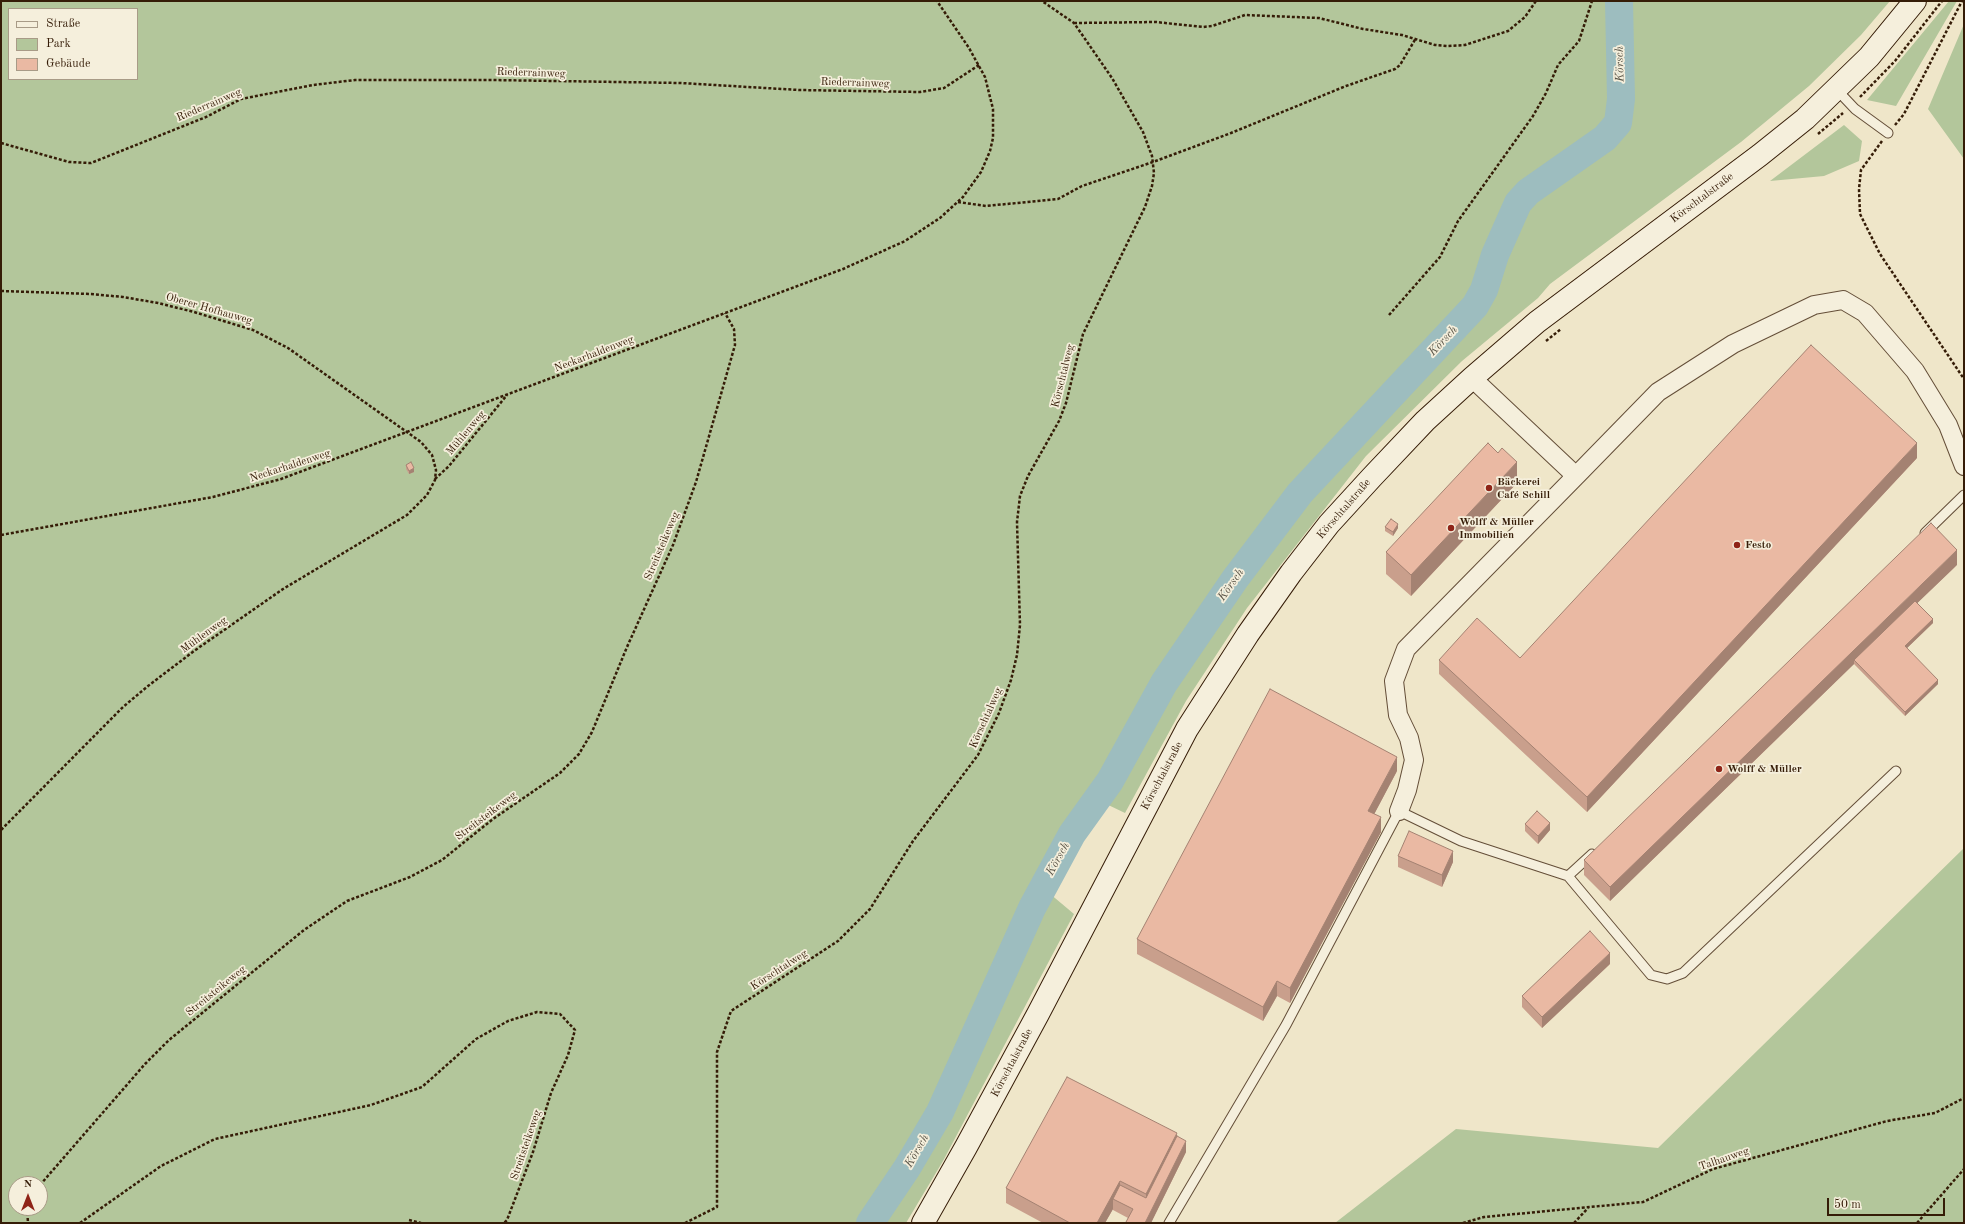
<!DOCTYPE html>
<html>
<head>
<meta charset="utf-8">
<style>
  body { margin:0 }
  #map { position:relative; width:1965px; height:1224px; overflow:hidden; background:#efe6c9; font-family:"Old Standard TT",serif }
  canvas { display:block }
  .frame { position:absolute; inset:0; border:2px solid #351c07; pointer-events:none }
  .legend { position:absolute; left:8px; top:8px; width:130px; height:72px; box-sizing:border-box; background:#f5efdc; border:1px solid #a89b87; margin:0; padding:5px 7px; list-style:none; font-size:12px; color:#351c07 }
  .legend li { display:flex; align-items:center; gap:8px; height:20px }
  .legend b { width:20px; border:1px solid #a89b87 }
  .north { position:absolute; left:8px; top:1176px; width:40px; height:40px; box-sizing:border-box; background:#f5efdc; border:1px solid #a89b87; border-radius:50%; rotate:0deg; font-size:11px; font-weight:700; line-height:16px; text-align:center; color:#351c07 }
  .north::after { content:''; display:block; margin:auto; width:14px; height:18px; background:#8f2418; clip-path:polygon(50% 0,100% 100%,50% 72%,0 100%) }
  .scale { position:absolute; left:1827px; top:1198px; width:118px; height:18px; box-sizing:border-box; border:2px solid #351c07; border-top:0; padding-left:5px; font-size:12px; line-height:14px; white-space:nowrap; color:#351c07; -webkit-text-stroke:3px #f5efdc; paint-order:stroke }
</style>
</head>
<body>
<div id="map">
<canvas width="1965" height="1224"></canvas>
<div class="frame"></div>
<ul class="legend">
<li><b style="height:5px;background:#f5efdc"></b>Straße</li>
<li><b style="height:11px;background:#b3c69b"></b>Park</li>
<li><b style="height:11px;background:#eab9a3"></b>Gebäude</li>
</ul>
<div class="north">N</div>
<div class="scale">50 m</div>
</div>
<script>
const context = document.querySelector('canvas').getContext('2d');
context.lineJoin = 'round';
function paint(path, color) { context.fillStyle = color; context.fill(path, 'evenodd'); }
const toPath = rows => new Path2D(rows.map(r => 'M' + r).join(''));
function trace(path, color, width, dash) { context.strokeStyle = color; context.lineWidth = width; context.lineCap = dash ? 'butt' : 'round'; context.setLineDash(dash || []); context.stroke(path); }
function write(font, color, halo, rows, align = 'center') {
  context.font = font + ' "Old Standard TT",serif'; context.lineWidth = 3.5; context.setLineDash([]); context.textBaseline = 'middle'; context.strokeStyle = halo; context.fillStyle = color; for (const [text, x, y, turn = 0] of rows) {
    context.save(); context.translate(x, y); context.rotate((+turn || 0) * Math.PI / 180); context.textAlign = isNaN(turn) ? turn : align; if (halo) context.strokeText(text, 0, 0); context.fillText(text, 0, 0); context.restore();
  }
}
const green = toPath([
  [1,1,1890,1,1861,35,1809,86,1741,142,1550,284,1538,298,1462,361,1366,456,1247,608,1186,701,1125,813,1102,802,1049,893,1074,914,943,1161,906,1223,1,1223],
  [9,9,137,9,137,79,9,79],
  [16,1184,40,1184,40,1208,16,1208],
  [1949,1,1957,1,1896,106,1867,100],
  [1964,24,1964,159,1928,109],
  [1844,125,1862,141,1859,161,1824,176,1770,181],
  [1964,848,1964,1223,1335,1223,1456,1129,1658,1148]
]);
const river = toPath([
  [870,1223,907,1168,940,1112,1032,908,1072,834,1110,781,1164,683,1235,579,1300,493,1475,306,1484,290,1495,255,1518,203,1528,192,1605,138,1618,123,1621,99,1619,1]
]);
const path = toPath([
  [1074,23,1156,22,1203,27,1212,26,1245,15,1319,18,1363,29,1402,35,1435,45,1448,46,1465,45,1508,31,1525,17,1536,1],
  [1860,97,1895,61,1942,1],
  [1895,125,1904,114,1962,1],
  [1818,134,1843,113],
  [1882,141,1861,170,1859,189,1860,214,1880,254,1964,379],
  [1,143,69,162,91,163,206,117,241,99,313,85,355,80,493,80,681,83,799,90,920,92,944,88,979,65],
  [958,202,986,206,1058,199,1082,186,1153,162,1231,133,1346,86,1395,69,1400,65,1416,38],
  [1,291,91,294,123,297,158,303,194,312,253,330,288,348,421,442,432,455,436,470,435,480,427,495,407,515,283,589,194,651,148,686,123,707,1,830],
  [1389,315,1440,257,1458,221,1533,116,1546,93,1558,65,1579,41,1592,1],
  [1546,341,1561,329],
  [435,479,449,466,507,395],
  [1,535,213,497,281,479,843,269,905,241,940,218,963,197,981,172,990,151,993,138,993,109,985,77,969,48,937,1],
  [40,1185,145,1064,169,1040,304,930,347,901,410,877,442,860,493,819,560,773,579,754,592,732,627,647,673,545,696,482,735,345,734,329,725,313],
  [27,1208,28,1223],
  [409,1220,421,1223],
  [80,1223,161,1166,215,1139,371,1105,422,1087,476,1039,508,1021,537,1012,560,1014,575,1030,568,1055,551,1093,533,1152,507,1220,504,1223],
  [685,1223,717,1207,717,1052,731,1011,838,941,870,909,913,841,978,755,999,713,1011,680,1017,655,1020,625,1017,522,1020,496,1028,476,1059,421,1066,403,1083,334,1145,207,1152,186,1154,173,1152,156,1143,132,1112,78,1074,23,1042,1],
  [1463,1223,1484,1217,1643,1202,1713,1169,1887,1121,1935,1113,1964,1098],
  [1574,1223,1588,1208],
  [1917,1223,1964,1169]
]);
const lane = toPath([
  [1837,90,1855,109,1888,133],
  [1925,533,1964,495],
  [1568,876,1651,975,1667,979,1683,973,1896,771],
  [1169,1223,1286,1025,1399,811,1461,841,1568,876,1592,854]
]);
const street = toPath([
  [1576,476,1658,392,1733,344,1814,305,1843,300,1865,313,1915,371,1948,425,1964,466],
  [1399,811,1407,790,1414,760,1409,738,1398,715,1394,681,1406,649,1576,476,1472,378]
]);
const secondary = toPath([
  [923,1223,966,1147,1038,1014,1187,729,1248,634,1291,573,1329,524,1372,477,1425,421,1472,378,1537,322,1760,155,1805,119,1869,57,1915,1]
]);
const wall = toPath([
  [1917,458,1587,812,1439,674,1439,660,1520,658],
  [406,465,414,472,409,474,406,469],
  [1517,483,1411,596,1386,574,1386,552],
  [1385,527,1398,528,1393,536,1385,531],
  [1957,565,1917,603,1933,623,1907,648,1938,684,1905,716,1854,664,1610,901,1584,875,1584,860],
  [1397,771,1374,814,1381,832,1290,1003,1277,996,1263,1021,1137,954,1137,939],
  [1525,824,1550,830,1538,844,1525,831],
  [1398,856,1453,862,1442,887,1398,867],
  [1610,964,1542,1028,1522,1007,1522,996],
  [1177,1136,1186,1152,1151,1223,1126,1223,1128,1218,1113,1210,1113,1209,1105,1223,1043,1223,1006,1203,1006,1188]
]);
const shadedWall = toPath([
  [1917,443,1917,458,1587,812,1587,797],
  [1517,462,1517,483,1411,596,1411,575],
  [414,468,414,472,409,474,409,471],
  [1398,524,1398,528,1393,536,1393,532],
  [1957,550,1957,565,1856,662,1854,660,1854,664,1610,901,1610,887],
  [1933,619,1933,623,1905,650,1905,646],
  [1938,680,1938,684,1905,716,1905,712],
  [1397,757,1397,771,1368,826,1368,811],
  [1381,817,1381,832,1290,1003,1290,988],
  [1550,823,1550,830,1538,844,1538,836],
  [1453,851,1453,862,1442,887,1442,875],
  [1610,953,1610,964,1542,1028,1542,1017],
  [1277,981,1277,996,1263,1021,1263,1007],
  [1177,1133,1177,1148,1146,1209,1146,1194],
  [1186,1141,1186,1152,1151,1223,1145,1223],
  [1120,1181,1120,1196,1113,1199,1113,1209,1105,1223,1097,1223]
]);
const building = toPath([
  [1811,345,1917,443,1587,797,1439,660,1477,618,1520,658,1811,345],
  [1488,443,1498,453,1502,448,1517,462,1411,575,1386,552,1488,443],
  [411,462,414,468,409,471,406,465,411,462],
  [1391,519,1398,524,1393,532,1385,527,1391,519],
  [1931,523,1957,550,1610,887,1584,860,1931,523],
  [1915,601,1933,619,1905,646,1938,680,1905,712,1854,660,1915,601],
  [1270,689,1397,757,1368,811,1381,817,1290,988,1277,981,1263,1007,1137,939,1270,689],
  [1537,811,1550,823,1538,836,1525,824,1537,811],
  [1409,831,1453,851,1442,875,1398,856,1409,831],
  [1590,931,1610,953,1542,1017,1522,996,1590,931],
  [1067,1077,1177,1133,1146,1194,1120,1181,1097,1223,1070,1223,1006,1188,1067,1077],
  [1177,1136,1186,1141,1145,1223,1128,1223,1126,1222,1133,1209,1113,1199,1120,1185,1146,1198,1177,1136]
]);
const markers = [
  [1489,488,4,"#8f2418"],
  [1451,528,4,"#8f2418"],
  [1737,545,4,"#8f2418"],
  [1719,769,4,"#8f2418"]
];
const streetNames = [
  ["Riederrainweg",531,73,2],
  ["Riederrainweg",855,83,2],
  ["Riederrainweg",209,105,-23],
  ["Körschtalstraße",1702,198,-37],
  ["Oberer Hofhauweg",209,309,16],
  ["Neckarhaldenweg",594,354,-21],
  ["Körschtalweg",1063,376,-76],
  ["Mühlenweg",466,433,-50],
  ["Neckarhaldenweg",290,466,-18],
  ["Körschtalstraße",1344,509,-49],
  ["Streitsteikeweg",662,546,-67],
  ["Mühlenweg",204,635,-36],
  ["Körschtalweg",986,718,-66],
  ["Körschtalstraße",1162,776,-62],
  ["Streitsteikeweg",486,816,-37],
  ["Körschtalweg",779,970,-33],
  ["Streitsteikeweg",216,991,-39],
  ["Körschtalstraße",1012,1063,-62],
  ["Streitsteikeweg",526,1145,-71],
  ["Talhauweg",1724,1159,-19]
];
const poiNames = [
  ["Bäckerei",1497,482],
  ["Café Schill",1497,495],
  ["Wolff & Müller",1459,522],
  ["Immobilien",1459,535],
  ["Festo",1745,545],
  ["Wolff & Müller",1727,769]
];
const waterNames = [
  ["Körsch",1620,64,-91],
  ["Körsch",1443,341,-47],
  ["Körsch",1231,585,-55],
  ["Körsch",1058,859,-61],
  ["Körsch",917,1151,-60]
];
paint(green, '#b3c69b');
trace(river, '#9dbdbf', 28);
trace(lane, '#644e38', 11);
trace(street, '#644e38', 20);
trace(secondary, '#351c07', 24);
trace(path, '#351c07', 2.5, [3, 2]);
trace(lane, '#f5efdc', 9);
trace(street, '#f5efdc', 18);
trace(secondary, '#f5efdc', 22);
paint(wall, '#c99f8c');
paint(shadedWall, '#a48272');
paint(building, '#eab9a3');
trace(building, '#a48272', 1);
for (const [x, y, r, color] of markers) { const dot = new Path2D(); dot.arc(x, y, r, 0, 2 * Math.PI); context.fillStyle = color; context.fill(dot); trace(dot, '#f5efdc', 1.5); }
write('11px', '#351c07', '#f5efdc', streetNames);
write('bold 11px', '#351c07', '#f5efdc', poiNames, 'left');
write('italic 12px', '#595447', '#f5efdc', waterNames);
</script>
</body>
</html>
